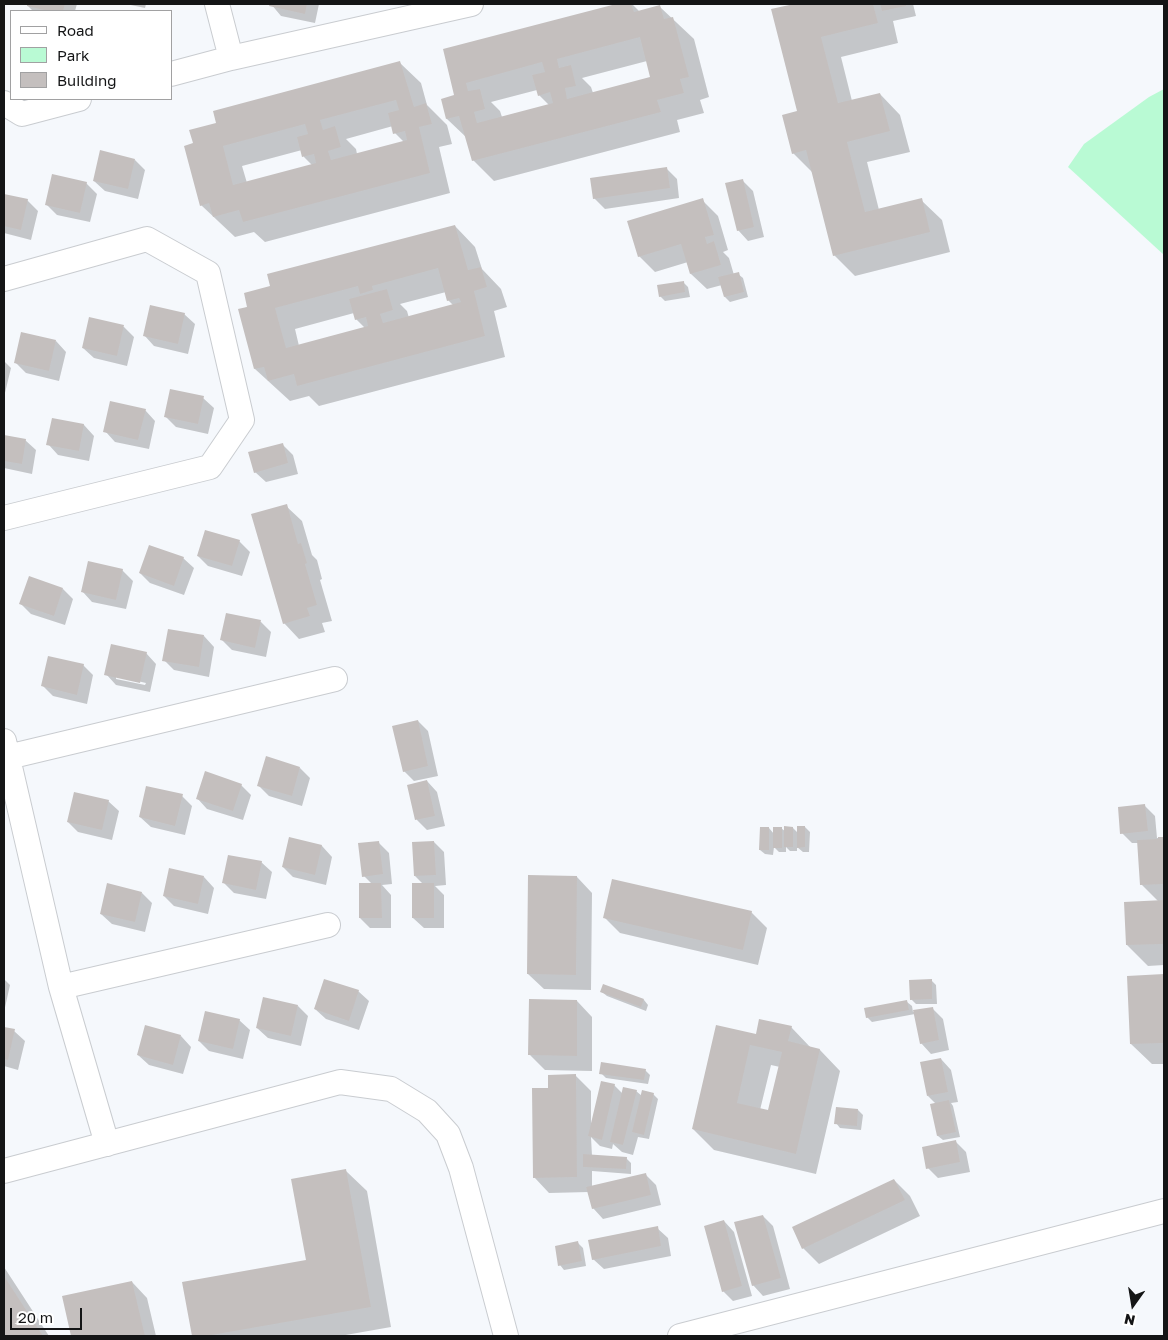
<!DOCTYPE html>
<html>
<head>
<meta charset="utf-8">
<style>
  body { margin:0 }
  #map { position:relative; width:1168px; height:1340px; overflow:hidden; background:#f5f8fc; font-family:"Golos Text",sans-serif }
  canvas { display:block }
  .frame { position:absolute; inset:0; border:5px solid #141516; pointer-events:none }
  .legend { position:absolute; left:10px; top:10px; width:162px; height:90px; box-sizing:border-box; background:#fff; border:1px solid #a1a1a2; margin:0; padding:6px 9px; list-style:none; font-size:15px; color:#141516 }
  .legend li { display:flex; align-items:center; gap:10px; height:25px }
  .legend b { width:25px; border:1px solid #a1a1a2 }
  .north { position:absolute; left:1108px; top:1280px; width:50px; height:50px; -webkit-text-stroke:4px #fff; paint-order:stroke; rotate:193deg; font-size:14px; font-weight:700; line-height:20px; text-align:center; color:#141516 }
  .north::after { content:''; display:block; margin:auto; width:18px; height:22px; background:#141516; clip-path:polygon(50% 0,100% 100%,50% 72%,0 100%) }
  .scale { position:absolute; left:10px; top:1308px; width:72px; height:22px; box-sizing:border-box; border:2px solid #141516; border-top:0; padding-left:6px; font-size:15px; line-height:18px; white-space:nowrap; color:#141516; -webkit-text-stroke:4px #fff; paint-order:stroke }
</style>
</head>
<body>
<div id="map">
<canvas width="1168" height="1340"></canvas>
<div class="frame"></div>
<ul class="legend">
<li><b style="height:6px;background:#fff"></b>Road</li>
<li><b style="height:14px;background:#b9fad4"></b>Park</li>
<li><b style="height:14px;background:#c4bfbe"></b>Building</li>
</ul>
<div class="north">N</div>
<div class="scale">20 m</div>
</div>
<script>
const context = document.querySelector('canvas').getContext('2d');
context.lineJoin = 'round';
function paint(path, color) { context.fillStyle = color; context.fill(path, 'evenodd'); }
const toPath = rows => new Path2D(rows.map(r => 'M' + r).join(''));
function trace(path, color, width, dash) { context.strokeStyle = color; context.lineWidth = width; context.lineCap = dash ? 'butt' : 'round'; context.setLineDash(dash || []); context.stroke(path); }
const green = toPath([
  [1164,89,1164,255,1068,167,1084,144,1149,97]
]);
const shadow = toPath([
  [29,4,77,4,75,11,33,11,28,6],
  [126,4,146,4,145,8],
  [271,4,319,4,315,23,281,16],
  [621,4,632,4,640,12,660,7,694,39,709,97,700,100,704,113,677,120,680,132,494,181,473,160,467,138,447,119,442,100,455,96,444,50],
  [647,61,652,78,593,93,591,87,582,78],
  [537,90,539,95,549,105,502,117,500,111,491,102],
  [799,4,913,4,916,16,893,21,898,43,841,57,852,101,880,94,900,115,910,152,867,162,879,210,921,200,942,220,950,252,855,276,834,255,814,174,793,153,798,112,773,10],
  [400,63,421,83,427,105,447,125,452,144,439,147,450,193,265,242,254,232,235,237,201,205,194,144,217,123],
  [393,126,395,133,404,142,357,154,356,149,346,139],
  [302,150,304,157,313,166,247,183,242,166],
  [135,160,145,170,138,199,105,191,94,181],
  [666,168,677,179,679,198,605,209,594,198],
  [742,180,753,191,764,237,748,241,738,230],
  [86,183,97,194,90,222,57,215,46,204],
  [4,195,27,200,38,211,31,240,4,233],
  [702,200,718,216,728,250,723,252,729,258,734,275,738,274,743,278,748,297,730,302,725,297,722,285,707,289,691,274,688,262,655,272,639,256],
  [455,226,475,247,482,269,501,289,507,307,494,311,505,357,319,406,309,396,290,401,255,369,240,310],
  [446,292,448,300,454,306,409,318,407,311,400,304],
  [354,313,356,319,365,328,299,346,295,329],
  [683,282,688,287,690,297,665,301,660,296],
  [184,314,195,324,188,354,154,346,144,335],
  [90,319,124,327,134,337,127,366,94,358,83,348],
  [56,341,66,352,59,381,26,373,15,362],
  [4,361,11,368,4,397],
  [203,398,214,408,208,434,176,427,165,416],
  [145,410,155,421,149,449,115,442,105,431],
  [53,419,84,425,94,436,89,461,58,455,48,444],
  [4,436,25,440,36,450,32,474,4,468],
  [282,444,293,455,298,474,266,482,255,472],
  [286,506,302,521,312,555,317,560,322,579,320,580,332,621,322,623,325,632,299,639,284,623],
  [239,541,250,552,242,576,208,566,198,556],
  [183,558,194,568,184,595,150,583,140,573],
  [122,570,133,581,126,609,92,602,82,591],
  [63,589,73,599,65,625,31,614,21,604],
  [227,614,261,622,271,632,266,657,232,650,222,640],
  [204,636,214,647,209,677,174,670,164,660],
  [146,653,156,664,150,692,116,685,106,674],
  [116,676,146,683,145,685,116,679],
  [83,665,93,675,87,704,53,696,43,686],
  [418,721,428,731,438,776,414,781,404,771],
  [300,768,310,778,302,806,269,796,259,786],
  [427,781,437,792,445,826,427,830,417,820,409,786],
  [241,785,251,795,243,820,207,809,197,798],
  [182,796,192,806,185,835,151,827,140,817],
  [108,801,119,811,112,840,78,832,68,822],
  [1144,805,1155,816,1157,838,1164,838,1164,965,1148,966,1127,945,1159,902,1141,884,1139,843,1132,843,1122,833],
  [805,827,810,832,809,852,803,852,797,847,797,851,790,851,786,847,786,852,779,852,774,847,773,855,765,854,760,850,769,828,774,834,781,828,786,832,793,828,798,833],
  [289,839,322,846,332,857,326,885,293,877,283,867],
  [378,842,389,853,392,884,382,885,391,895,391,928,370,928,360,918,372,884,364,876],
  [434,842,444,852,446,885,435,886,444,895,444,928,424,928,413,918,423,884,415,876],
  [261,862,272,872,266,899,234,893,224,883],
  [204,877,214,888,208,914,174,906,164,896],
  [577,877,592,893,591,990,544,989,528,974],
  [142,893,152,903,145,932,112,924,101,914],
  [751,912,767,928,758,965,620,933,604,917],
  [1164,976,1164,1064,1152,1064,1131,1044,1128,977],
  [4,979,10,985,4,1012],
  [931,980,936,985,937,1004,916,1004,911,999],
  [358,991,369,1001,359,1030,326,1019,315,1009],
  [602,992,644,1000,648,1005,646,1011,607,996],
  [577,1001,592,1017,592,1071,545,1070,530,1055],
  [907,1002,912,1006,913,1012,932,1008,943,1019,949,1050,931,1054,921,1043,915,1014,872,1022,867,1017],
  [298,1006,308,1016,301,1046,268,1038,257,1028],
  [239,1020,250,1030,243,1059,209,1051,199,1041],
  [717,1026,757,1035,791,1027,812,1049,820,1050,840,1071,816,1174,714,1150,693,1129],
  [771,1065,780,1067,769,1112,760,1110],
  [4,1028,14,1031,25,1041,18,1070,4,1066],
  [181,1036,191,1047,183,1074,149,1065,138,1055],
  [941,1059,951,1070,958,1102,951,1103,953,1106,960,1137,943,1140,938,1136,936,1104,928,1096],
  [645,1070,650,1075,648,1084,606,1078,601,1073],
  [576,1076,591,1091,591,1124,614,1085,623,1094,636,1091,642,1096,653,1094,658,1099,649,1139,638,1137,633,1155,622,1152,613,1144,612,1149,600,1146,591,1137,592,1156,626,1158,631,1163,631,1174,592,1171,592,1187,646,1175,656,1185,661,1205,603,1219,593,1208,589,1192,549,1193,534,1177,550,1089],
  [858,1110,863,1115,861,1130,840,1128,836,1123],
  [956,1142,966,1152,970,1172,938,1178,928,1168],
  [346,1171,367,1191,391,1327,340,1336,193,1336,183,1283,307,1261],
  [894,1180,910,1196,920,1216,819,1264,803,1248],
  [763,1216,773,1226,790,1289,763,1296,753,1285],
  [724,1221,734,1232,752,1296,733,1301,723,1291],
  [657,1228,668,1238,671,1256,604,1269,593,1259],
  [578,1243,583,1248,586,1266,564,1270,560,1265],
  [4,1267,49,1336,4,1336],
  [132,1282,147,1298,156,1336,72,1336,63,1297]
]);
const building = toPath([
  [27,4,65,4,63,11,48,11,27,6],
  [270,4,307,4,305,14,269,6],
  [616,4,631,4,634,12,660,5,664,19,673,17,689,77,680,79,684,93,657,100,661,112,472,161,459,116,446,119,441,99,454,95,443,49],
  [640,37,650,77,567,99,565,88,576,86,571,65,559,68,557,59],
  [542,62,545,72,532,75,538,96,550,92,553,103,477,123,474,112,485,109,480,89,468,91,466,83],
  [794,4,873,4,878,23,821,37,838,103,880,93,890,131,847,142,865,212,922,198,930,232,833,256,806,150,792,154,782,115,797,111,771,9],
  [880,4,906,4,906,6,882,11],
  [400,61,414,107,426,103,432,124,419,127,430,173,243,222,239,210,213,217,209,203,200,206,184,146,193,143,189,130,216,123,213,111],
  [396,100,399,110,388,113,393,134,405,131,407,140,331,160,328,151,341,147,335,126,323,130,320,120],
  [305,124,308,134,297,137,302,157,314,154,316,163,233,185,223,146],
  [100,150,135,159,128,189,93,181],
  [667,167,670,188,593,199,590,178],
  [52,174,87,182,80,213,45,205],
  [743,179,754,227,737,231,725,183],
  [4,194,28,199,21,230,4,226],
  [703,198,714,235,705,237,707,244,714,241,721,265,690,274,681,244,638,257,627,221],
  [455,225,468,270,481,267,487,287,474,291,485,336,297,386,294,374,268,381,264,367,254,369,238,309,247,307,244,293,270,286,267,274],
  [438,268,447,301,459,298,461,302,383,323,380,314,393,310,387,289,349,299,355,320,366,317,368,326,286,348,275,308,358,286,360,294,373,290,372,286],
  [739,272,744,292,724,297,718,277],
  [684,281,685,292,659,297,657,285],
  [150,305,185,313,178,344,143,336],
  [89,317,124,325,117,356,82,348],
  [21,332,56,340,49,371,14,363],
  [170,389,204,396,198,424,164,417],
  [110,401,146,409,138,440,103,432],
  [52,418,84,424,79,451,46,445],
  [4,435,26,439,22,464,4,461],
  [283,443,288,463,254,473,248,452],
  [287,504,298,544,301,543,307,563,305,564,317,605,307,608,310,616,283,624,251,514],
  [205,530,240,540,232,566,197,556],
  [149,545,184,557,174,586,139,573],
  [88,561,123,569,116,600,81,592],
  [29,576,63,588,54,616,19,604],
  [226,613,261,620,255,648,220,640],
  [168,629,204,635,199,667,162,661],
  [111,644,147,652,140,683,104,675],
  [48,656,84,664,77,695,41,686],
  [418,720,428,766,403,772,392,726],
  [266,756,300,767,292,796,257,786],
  [205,771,242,784,233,811,196,799],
  [427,780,435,816,415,820,407,785],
  [146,786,183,794,175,826,139,817],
  [74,792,109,800,102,830,67,822],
  [1145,804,1148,831,1120,834,1118,807],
  [784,826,793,827,793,847,784,847],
  [797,826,805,826,805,847,797,848],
  [760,827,769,827,769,850,759,850],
  [773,827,782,827,782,848,773,848],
  [289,837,322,845,315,875,282,867],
  [1158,837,1164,837,1164,884,1140,885,1137,840,1158,839],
  [379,841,383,874,362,877,358,843],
  [434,841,436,875,414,876,412,842],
  [228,855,262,861,256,890,222,883],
  [169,868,204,876,198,904,163,896],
  [528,875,577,876,576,975,527,974],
  [612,879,752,911,743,950,603,918],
  [107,883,142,892,135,922,100,914],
  [359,883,381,883,382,918,359,918],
  [412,883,434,883,434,918,412,918],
  [1164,900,1164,944,1126,945,1124,902],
  [1164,974,1164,1043,1130,1044,1127,976],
  [324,979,359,990,349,1021,314,1009],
  [932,979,932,999,910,1000,909,980],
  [603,984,644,999,641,1007,600,992],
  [263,997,298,1005,291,1036,256,1028],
  [529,999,577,1000,577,1056,528,1055],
  [907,1000,909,1010,866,1018,864,1008],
  [933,1007,939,1040,920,1044,913,1010],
  [205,1011,240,1019,233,1049,198,1041],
  [759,1019,792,1026,788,1041,820,1049,796,1154,692,1129,716,1025,756,1034],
  [750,1045,782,1052,768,1110,737,1103],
  [145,1025,181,1035,173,1065,137,1055],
  [4,1027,15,1029,8,1060,4,1059],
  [941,1058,948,1092,927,1096,920,1062],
  [601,1062,646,1069,644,1080,599,1074],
  [576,1074,577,1177,533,1178,532,1088,548,1088,548,1075],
  [601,1081,615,1084,602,1140,588,1136],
  [623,1087,637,1090,623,1145,610,1142],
  [642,1090,654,1093,644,1135,632,1132],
  [949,1100,956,1132,937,1136,930,1104],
  [836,1107,858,1109,857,1126,834,1124],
  [956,1140,960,1162,926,1169,922,1147],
  [583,1154,627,1157,626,1169,583,1167],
  [346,1169,371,1307,206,1336,192,1336,182,1282,306,1260,291,1179],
  [646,1173,651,1195,592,1209,586,1187],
  [894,1179,905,1200,802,1249,792,1227],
  [763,1215,781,1278,752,1286,734,1222],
  [724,1220,742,1286,722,1292,704,1226],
  [658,1226,661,1246,592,1260,588,1240],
  [578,1241,582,1261,558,1266,555,1246],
  [4,1276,43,1336,4,1336],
  [132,1281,145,1336,71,1336,62,1296]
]);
const minor = toPath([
  [217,4,231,58],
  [171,74,231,58,471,4],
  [4,103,22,114,79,99],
  [4,279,147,239,208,273,242,420,210,467,4,518],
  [4,741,61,987,107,1144],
  [8,757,335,679],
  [61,987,328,925],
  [4,1171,340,1082,391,1089,427,1111,448,1134,461,1168,506,1336],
  [680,1336,1164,1211]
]);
paint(green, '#b9fad4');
paint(shadow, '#0003');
paint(building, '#c4bfbe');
trace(minor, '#c9ccd0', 26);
trace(minor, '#fff', 24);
</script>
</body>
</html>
